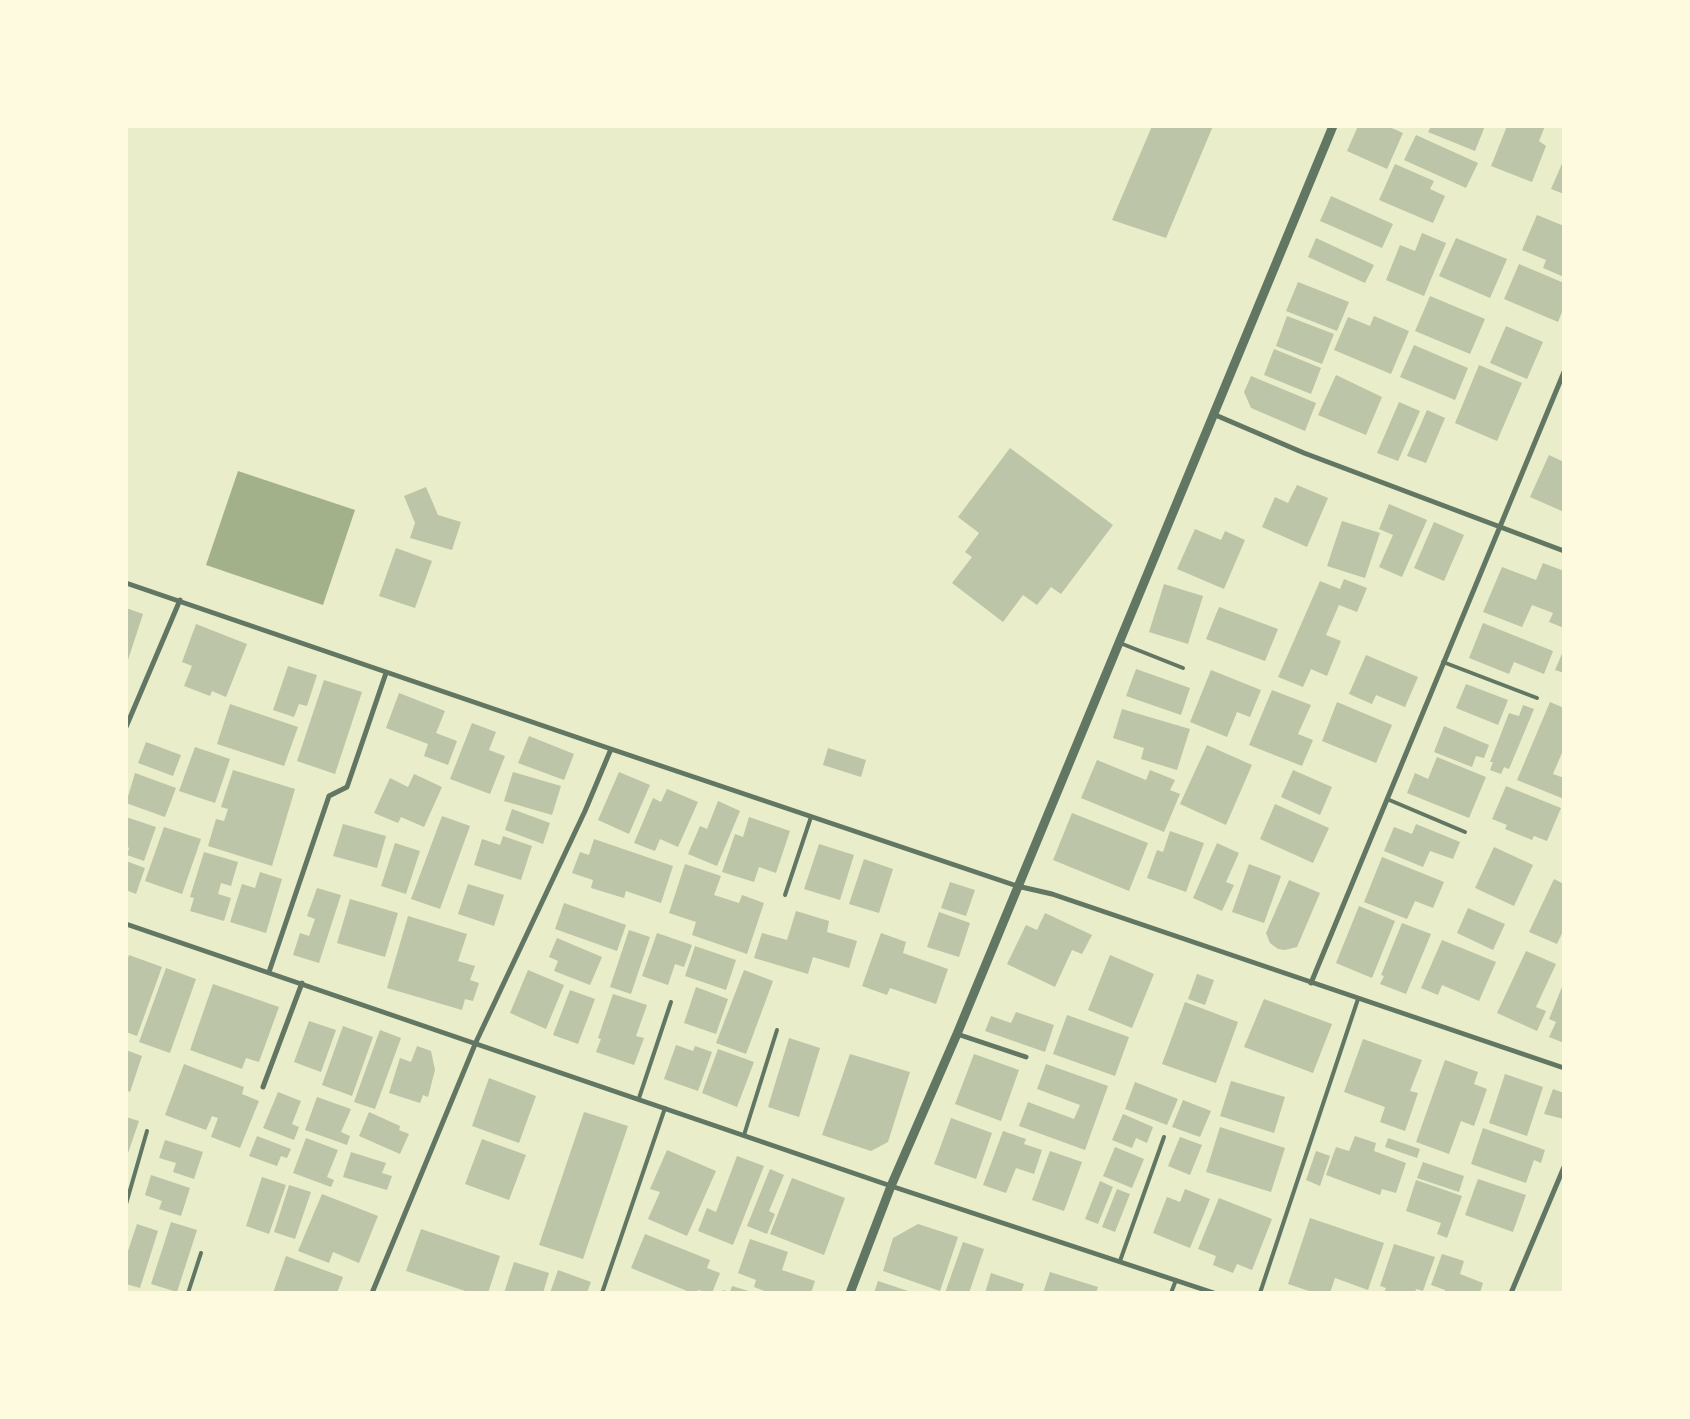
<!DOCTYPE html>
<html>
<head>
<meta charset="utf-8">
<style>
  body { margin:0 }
  #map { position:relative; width:1690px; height:1419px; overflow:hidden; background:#e9edc9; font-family:Quicksand,sans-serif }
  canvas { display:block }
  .frame { position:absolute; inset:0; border:128px solid #fefae0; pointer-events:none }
</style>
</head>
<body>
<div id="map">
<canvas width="1690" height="1419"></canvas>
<div class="frame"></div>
</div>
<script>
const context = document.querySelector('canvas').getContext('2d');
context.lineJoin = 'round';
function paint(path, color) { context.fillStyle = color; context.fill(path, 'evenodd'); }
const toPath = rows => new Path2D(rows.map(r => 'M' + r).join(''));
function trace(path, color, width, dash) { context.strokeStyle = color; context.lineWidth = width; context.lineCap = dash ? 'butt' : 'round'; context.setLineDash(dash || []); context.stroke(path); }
const water = toPath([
  [238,471,355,510,323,605,206,565]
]);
const building = toPath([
  [1152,126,1213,126,1166,238,1112,220],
  [1358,126,1387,126,1403,133,1387,169,1347,151],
  [1431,126,1485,126,1475,151,1428,132],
  [1507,126,1545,126,1539,141,1546,146,1532,182,1491,166],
  [1416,135,1478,163,1466,188,1404,160],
  [1564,159,1564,194,1551,189],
  [1395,164,1434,181,1430,189,1445,196,1433,223,1379,200],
  [1331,196,1393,224,1382,248,1320,221],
  [1537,215,1564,226,1564,277,1543,268,1546,260,1522,250],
  [1422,233,1446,243,1424,296,1386,280,1400,245,1415,251],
  [1316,238,1374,265,1365,283,1308,257],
  [1456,238,1507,259,1490,298,1439,276],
  [1519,264,1564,283,1564,307,1558,322,1504,299],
  [1298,282,1349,302,1337,331,1286,311],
  [1430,296,1485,319,1470,354,1415,331],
  [1287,316,1334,334,1322,364,1276,346],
  [1374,316,1409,331,1391,374,1334,350,1348,317,1370,326],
  [1506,326,1543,342,1527,379,1490,363],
  [1414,345,1468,368,1455,400,1400,377],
  [1274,349,1321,368,1311,394,1264,375],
  [1479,365,1522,383,1497,441,1455,423],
  [1336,375,1382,397,1366,435,1318,415],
  [1251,376,1316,403,1305,431,1251,408,1244,392],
  [1399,402,1420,411,1398,461,1377,453],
  [1427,410,1445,418,1426,463,1407,456],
  [1010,448,1113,525,1061,594,1051,587,1037,605,1023,595,1003,622,952,583,972,557,965,552,979,533,958,517],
  [1549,455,1564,462,1564,512,1530,497],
  [1297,485,1328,498,1307,547,1262,527,1275,497,1288,503],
  [426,487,438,515,461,522,452,550,410,538,415,523,404,496],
  [1389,504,1427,520,1402,577,1379,567,1393,535,1379,529],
  [1342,521,1380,533,1365,578,1327,566],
  [1434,522,1464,535,1444,581,1414,568],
  [1195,529,1221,540,1225,531,1245,540,1224,589,1177,569],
  [396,548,432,561,415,608,379,596],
  [1543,563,1564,571,1564,628,1549,622,1553,613,1532,605,1522,627,1483,612,1502,567,1536,580],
  [1344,579,1367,588,1357,612,1339,605,1326,635,1341,641,1327,676,1311,669,1303,687,1278,677,1320,581,1340,589],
  [1164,584,1203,596,1188,644,1149,632],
  [1219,607,1278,629,1265,661,1206,639],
  [126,608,143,614,127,663,126,663],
  [1483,623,1553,651,1544,674,1514,662,1509,674,1469,658],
  [196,624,247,644,226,697,212,691,210,696,184,686,192,666,182,662],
  [1564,649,1564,673,1555,670],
  [1366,655,1418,677,1405,707,1376,695,1372,704,1349,694],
  [288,666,317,675,307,706,299,704,294,717,273,710],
  [1136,669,1190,688,1181,715,1126,696],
  [1211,670,1261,690,1250,717,1237,712,1227,737,1190,722],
  [324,680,362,692,335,774,297,761],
  [1466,684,1508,700,1498,725,1456,708],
  [1272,690,1311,705,1298,734,1313,740,1302,766,1249,745],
  [399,693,445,711,436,733,457,741,448,765,424,756,428,744,386,728],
  [1337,702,1392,725,1376,763,1322,741],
  [1550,702,1564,708,1564,748,1553,774,1564,778,1564,799,1517,780],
  [230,704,298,727,284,766,217,744],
  [1523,705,1534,709,1509,769,1504,767,1501,774,1490,770,1493,762,1490,762,1509,713,1519,716],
  [1122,709,1190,729,1177,770,1141,759,1144,748,1113,738],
  [472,723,496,732,489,750,505,756,490,794,450,779],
  [1444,726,1489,745,1484,758,1476,756,1472,767,1434,752],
  [529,736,574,754,564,780,518,763],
  [146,742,181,755,173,776,138,763],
  [1207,745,1252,765,1226,825,1180,804],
  [195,747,230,759,215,803,179,791],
  [828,748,866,760,861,777,823,765],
  [1437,757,1486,777,1469,818,1407,793,1415,773,1428,779],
  [1097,760,1146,780,1150,770,1175,780,1170,790,1180,794,1164,832,1081,798],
  [233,770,295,789,272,866,208,846,216,819,224,821,228,809,221,807],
  [1293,770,1332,787,1320,815,1281,797],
  [513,772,561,786,552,815,504,801],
  [619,772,650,785,629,834,598,820],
  [135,773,176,788,165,817,126,803],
  [414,774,442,787,424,827,401,817,398,823,374,813,390,778,408,787],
  [1506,786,1561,808,1547,841,1534,836,1532,840,1505,829,1507,825,1492,819],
  [667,789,698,802,678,847,660,839,655,851,634,843,653,798,661,802],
  [718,801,740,811,717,866,688,854,700,826,707,829],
  [1275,804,1329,828,1313,863,1260,839],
  [512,809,550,823,543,844,505,830],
  [1072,813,1148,843,1129,891,1053,860],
  [442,816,470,826,440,909,411,899],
  [126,817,156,827,144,861,127,855,129,848,126,846],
  [749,817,790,831,776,873,759,867,754,882,722,872,735,834,743,837],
  [343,824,386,836,377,868,333,856],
  [1416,824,1460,842,1453,859,1430,851,1423,867,1384,851,1394,827,1412,834],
  [164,827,201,839,182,894,145,881],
  [1170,831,1204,843,1186,892,1147,878,1157,850,1163,852],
  [503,836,532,846,521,880,474,865,482,839,500,845],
  [594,839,673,866,661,903,626,891,624,898,591,888,593,880,572,873,580,852,589,855],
  [395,843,420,851,406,894,381,886],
  [1217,843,1239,853,1226,882,1234,885,1222,911,1193,898],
  [819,844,854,855,840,900,804,889],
  [1494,847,1533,865,1514,906,1475,888],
  [204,852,238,862,231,886,221,883,218,894,231,898,224,921,190,911,194,898,190,897],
  [1382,857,1444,882,1433,908,1415,901,1407,919,1364,902],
  [864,859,893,869,879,913,849,904],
  [126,861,145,868,136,894,126,890],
  [685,864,721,876,714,895,739,903,742,895,764,903,747,954,692,935,696,922,669,913],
  [1249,864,1281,876,1264,923,1232,912],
  [260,872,282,879,266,933,230,922,242,884,255,888],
  [1554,879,1564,884,1564,929,1557,944,1529,932],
  [1289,880,1320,893,1297,947,1285,950,1278,949,1270,943,1266,933],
  [950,882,975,890,966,916,941,908],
  [468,884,504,895,494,926,458,914],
  [317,888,341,895,319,963,293,955,300,933,309,936,315,919,307,916],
  [350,899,398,913,385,957,337,943],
  [564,903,626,925,617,951,555,929],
  [1359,906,1395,921,1372,978,1336,963],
  [1468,908,1505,924,1493,950,1457,933],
  [796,911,829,921,827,932,857,941,849,968,813,957,808,974,754,958,762,933,787,940],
  [939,912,970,923,959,957,927,947],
  [1045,913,1092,935,1082,954,1072,950,1055,987,1007,964,1026,925,1037,930],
  [408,916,467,934,458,961,475,966,470,980,479,983,473,1001,465,999,462,1010,387,988],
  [1402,923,1431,934,1406,994,1380,984,1384,976,1381,975],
  [629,930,650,937,631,994,610,987],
  [657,933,692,945,684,967,675,964,668,985,642,976],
  [881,933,906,942,903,953,948,969,936,1004,890,988,887,995,862,986],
  [557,938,602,957,590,985,554,971,558,961,549,957],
  [1442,940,1496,962,1479,1001,1442,985,1438,995,1421,988],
  [695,946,736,960,726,990,685,976],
  [1526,951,1556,964,1536,1007,1546,1011,1537,1031,1497,1013],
  [129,955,162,967,137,1036,126,1032,126,963],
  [1110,955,1154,974,1132,1028,1088,1010],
  [166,968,196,979,170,1053,139,1042],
  [528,970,564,985,546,1029,510,1013],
  [744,970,773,981,746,1054,716,1043],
  [1197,974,1214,980,1205,1005,1188,999],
  [1564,982,1564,1043,1549,1037,1556,1022,1549,1019],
  [213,984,279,1007,259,1062,246,1058,242,1069,190,1050],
  [696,987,728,999,716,1034,684,1023],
  [570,990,595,999,578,1044,553,1035],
  [613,994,647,1005,636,1036,644,1038,634,1065,596,1052,601,1039,598,1038],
  [1264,999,1332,1024,1313,1073,1244,1047],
  [1185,1002,1238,1022,1216,1083,1162,1064],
  [1016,1012,1054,1025,1045,1052,985,1031,991,1016,1011,1023],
  [1067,1015,1129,1037,1115,1076,1053,1054],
  [309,1021,336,1030,321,1072,294,1062],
  [343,1026,373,1037,352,1096,322,1085],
  [380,1030,401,1038,375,1109,354,1102],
  [789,1038,820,1048,799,1117,768,1107],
  [1363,1039,1422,1060,1410,1091,1418,1093,1405,1131,1380,1122,1385,1107,1344,1092],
  [676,1045,693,1051,695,1046,712,1052,698,1091,664,1079],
  [417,1046,431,1051,435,1070,428,1097,423,1095,420,1103,389,1093,400,1058,411,1062],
  [718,1049,754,1062,737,1107,702,1093],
  [126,1050,142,1056,130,1092,126,1090],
  [850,1054,910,1072,888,1142,871,1151,822,1135],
  [974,1054,1019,1070,1001,1121,955,1104],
  [1445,1060,1478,1072,1474,1084,1487,1089,1474,1126,1461,1121,1449,1154,1416,1142],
  [184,1064,244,1087,242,1094,259,1101,240,1148,211,1137,218,1118,212,1116,206,1130,165,1115],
  [1046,1064,1108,1086,1085,1150,1019,1126,1028,1102,1074,1119,1080,1105,1037,1089],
  [1505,1074,1543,1087,1527,1136,1489,1123],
  [489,1078,536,1096,519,1143,472,1126],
  [1231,1081,1285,1097,1274,1133,1220,1116],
  [1135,1082,1178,1099,1167,1125,1125,1109],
  [1553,1089,1564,1093,1564,1119,1544,1114],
  [278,1092,301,1101,292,1124,299,1127,294,1140,263,1128],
  [317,1097,351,1109,341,1132,350,1136,347,1145,305,1130],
  [1183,1100,1211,1111,1200,1137,1172,1127],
  [369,1112,400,1126,399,1130,409,1134,400,1154,359,1136],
  [584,1112,628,1126,583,1259,539,1245],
  [1123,1114,1153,1127,1147,1143,1136,1138,1132,1148,1112,1140],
  [126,1117,139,1121,127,1156,126,1156],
  [951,1118,992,1133,976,1179,934,1164],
  [1220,1127,1285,1148,1271,1192,1206,1172],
  [1483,1128,1545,1150,1541,1163,1534,1160,1526,1183,1471,1164],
  [1003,1131,1026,1139,1024,1144,1042,1150,1034,1174,1016,1168,1006,1193,983,1185],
  [257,1136,291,1149,287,1158,281,1156,277,1166,249,1156],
  [1355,1136,1376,1143,1374,1151,1406,1163,1396,1193,1382,1189,1380,1195,1326,1175,1336,1147,1349,1151],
  [1180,1137,1202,1145,1190,1175,1168,1166],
  [306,1138,338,1150,327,1177,334,1180,331,1187,293,1173],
  [1388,1138,1420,1149,1417,1158,1385,1147],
  [482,1139,526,1155,509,1200,465,1184],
  [165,1140,203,1152,194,1179,173,1172,176,1163,159,1158],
  [1115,1147,1144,1159,1132,1188,1103,1176],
  [667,1150,716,1171,687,1236,648,1219,660,1192,650,1189],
  [1050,1151,1082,1162,1064,1211,1032,1200],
  [1316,1151,1330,1156,1320,1186,1306,1180],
  [351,1152,386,1163,382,1173,392,1176,387,1190,343,1177],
  [737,1156,764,1166,733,1245,698,1231,707,1208,716,1212],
  [1423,1162,1464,1176,1459,1192,1417,1178],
  [770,1169,784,1175,769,1211,775,1214,767,1234,747,1226],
  [151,1175,190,1188,181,1216,159,1209,162,1201,145,1195],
  [262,1177,286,1185,269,1234,246,1226],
  [792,1178,845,1198,824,1255,770,1234],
  [1478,1179,1526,1195,1513,1232,1465,1215],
  [1416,1180,1462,1196,1447,1238,1437,1234,1441,1223,1406,1211],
  [1100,1181,1113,1187,1098,1224,1085,1219],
  [289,1185,311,1192,295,1239,274,1232],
  [1117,1189,1130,1194,1115,1232,1102,1227],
  [1185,1189,1210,1199,1190,1248,1153,1233,1167,1197,1180,1202],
  [322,1194,378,1216,359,1263,333,1252,329,1263,298,1251],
  [1219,1198,1272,1219,1252,1270,1237,1264,1233,1273,1213,1265,1216,1256,1198,1249],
  [1310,1218,1384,1243,1368,1290,1335,1278,1330,1293,1315,1293,1288,1284],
  [171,1222,197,1230,177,1292,151,1284],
  [137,1224,158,1231,140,1288,126,1284,126,1257],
  [918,1224,958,1237,940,1291,883,1271,893,1238],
  [421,1229,500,1256,488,1293,471,1293,406,1271],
  [645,1234,710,1260,707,1268,720,1273,712,1293,698,1290,697,1293,692,1293,631,1268],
  [750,1239,788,1252,782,1270,815,1281,811,1293,770,1293,754,1287,756,1280,738,1273],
  [963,1242,984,1249,969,1293,945,1293],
  [1394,1244,1435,1257,1423,1291,1416,1289,1415,1293,1384,1293,1386,1288,1380,1286],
  [1442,1254,1464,1261,1460,1274,1483,1283,1480,1293,1445,1293,1445,1290,1431,1285],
  [286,1256,343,1277,337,1293,273,1293],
  [514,1262,549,1273,543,1293,504,1293],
  [558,1270,591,1282,587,1293,550,1293],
  [1050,1272,1098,1287,1096,1293,1043,1293],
  [991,1273,1024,1284,1021,1293,985,1293],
  [878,1281,911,1292,911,1293,874,1293],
  [732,1286,752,1292,752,1293,722,1293,723,1290,730,1292]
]);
const service = toPath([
  [1120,643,1183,668],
  [1443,662,1537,698],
  [1387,799,1465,832],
  [785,895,811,817],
  [639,1098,671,1002],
  [744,1135,777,1030],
  [126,1204,147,1131],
  [1120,1261,1164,1137],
  [188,1293,201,1253],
  [602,1293,665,1108],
  [1171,1293,1176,1280],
  [1260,1293,1358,999]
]);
const minor = toPath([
  [1213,414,1304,453,1564,551],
  [126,583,611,749,1017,886,1052,894,1564,1068],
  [126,727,180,600],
  [126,924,891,1186,1214,1293],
  [269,972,329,796,347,787,386,673],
  [1311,983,1564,372],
  [957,1034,1026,1057],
  [263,1087,302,983],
  [372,1293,476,1042,585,811,611,749],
  [1511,1293,1564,1167]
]);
const tertiary = toPath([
  [850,1293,891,1186,957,1034,1333,126]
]);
paint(water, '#a3b18a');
paint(building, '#bcc5a7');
trace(service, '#617663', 4);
trace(minor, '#617663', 5);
trace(tertiary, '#617663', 9);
</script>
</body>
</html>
